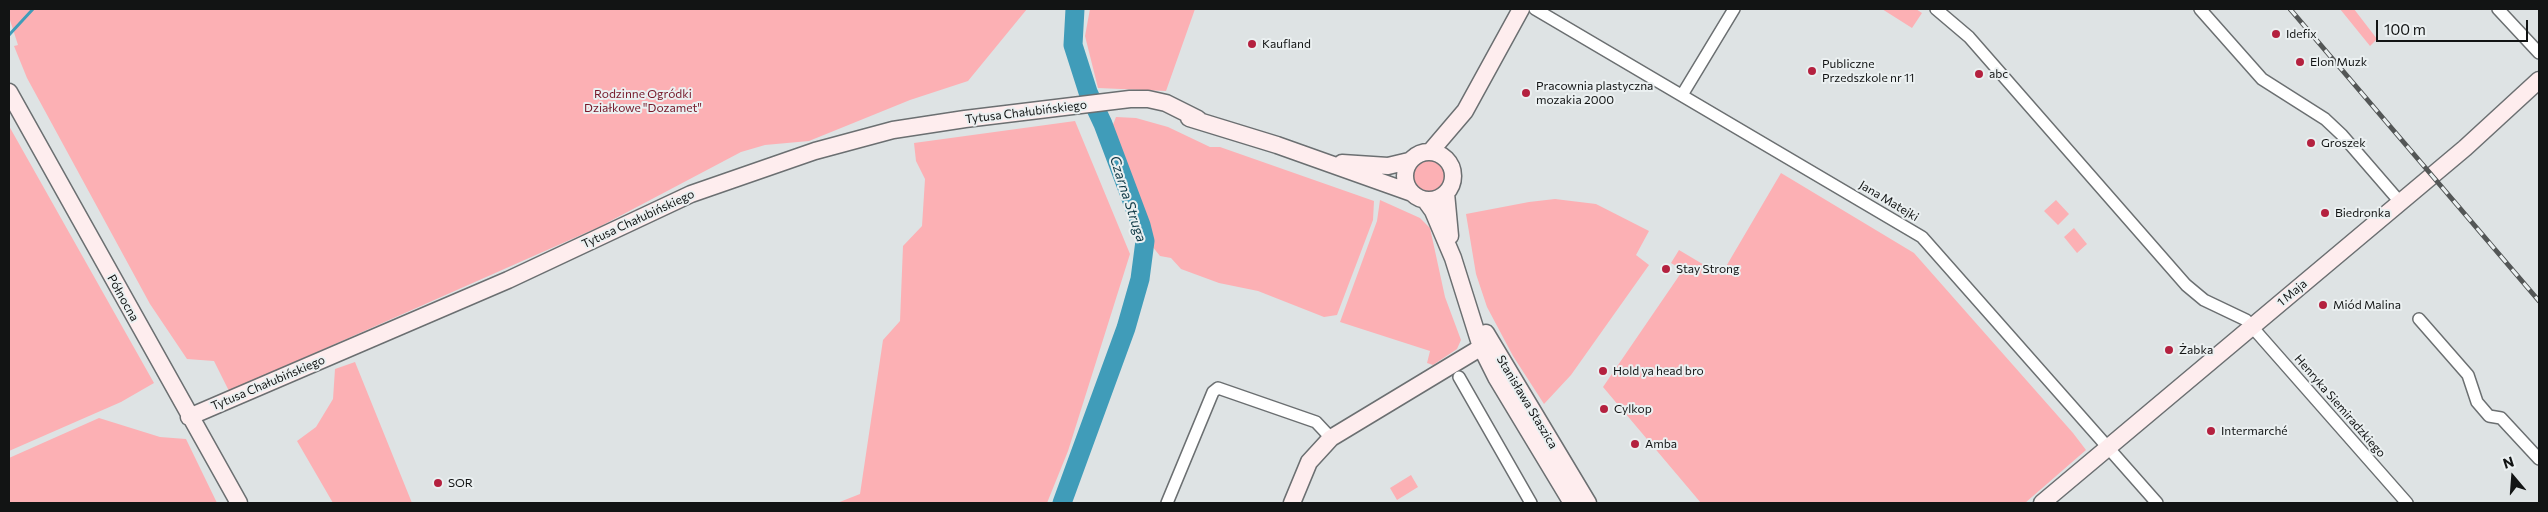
<!DOCTYPE html>
<html>
<head>
<meta charset="utf-8">
<style>
  body { margin:0 }
  #map { position:relative; width:2548px; height:512px; overflow:hidden; background:#dee3e4; font-family:Commissioner,sans-serif }
  canvas { display:block }
  .frame { position:absolute; inset:0; border:10px solid #121414; pointer-events:none }
  .north { position:absolute; left:2488px; top:452px; width:50px; height:50px; -webkit-text-stroke:4px #ebf0f1; paint-order:stroke; rotate:342deg; font-size:14px; font-weight:700; line-height:20px; text-align:center; color:#121414 }
  .north::after { content:''; display:block; margin:auto; width:18px; height:22px; background:#121414; clip-path:polygon(50% 0,100% 100%,50% 72%,0 100%) }
  .scale { position:absolute; left:2376px; top:20px; width:152px; height:22px; box-sizing:border-box; border:2px solid #121414; border-top:0; padding-left:6px; font-size:15px; line-height:18px; white-space:nowrap; color:#121414; -webkit-text-stroke:4px #ebf0f1; paint-order:stroke }
</style>
</head>
<body>
<div id="map">
<canvas width="2548" height="512"></canvas>
<div class="frame"></div>
<div class="north">N</div>
<div class="scale">100 m</div>
</div>
<script>
const context = document.querySelector('canvas').getContext('2d');
context.lineJoin = 'round';
function paint(path, color) { context.fillStyle = color; context.fill(path, 'evenodd'); }
const toPath = rows => new Path2D(rows.map(r => 'M' + r).join(''));
function trace(path, color, width, dash) { context.strokeStyle = color; context.lineWidth = width; context.lineCap = dash ? 'butt' : 'round'; context.setLineDash(dash || []); context.stroke(path); }
function write(font, color, halo, rows, align = 'center') {
  context.font = font + ' Commissioner,sans-serif'; context.lineWidth = 4; context.setLineDash([]); context.textBaseline = 'middle'; context.strokeStyle = halo; context.fillStyle = color; for (const [text, x, y, turn = 0] of rows) {
    context.save(); context.translate(x, y); context.rotate((+turn || 0) * Math.PI / 180); context.textAlign = isNaN(turn) ? turn : align; if (halo) context.strokeText(text, 0, 0); context.fillText(text, 0, 0); context.restore();
  }
}
const green = toPath([
  [9,9,1027,9,968,81,910,100,809,141,765,145,741,152,599,227,229,391,214,361,187,359,150,304,27,78,14,46,18,45,9,17],
  [1090,9,1195,9,1166,91,1098,88,1085,36],
  [1882,9,1916,9,1922,13,1912,28],
  [2340,9,2354,9,2377,39,2370,46],
  [1116,117,1136,118,1168,127,1210,147,1220,147,1374,201,1373,220,1337,315,1324,317,1258,291,1219,283,1181,269,1171,258,1160,256,1152,246,1149,228,1122,163,1112,127],
  [1075,121,1130,254,1068,451,1047,503,837,503,860,494,883,340,900,321,903,246,922,226,925,179,916,161,914,143],
  [9,126,154,383,121,402,9,451],
  '1410 176a19 19 0 1 1 38 0a19 19 0 1 1-38 0Z',
  [1781,173,1914,253,2073,433,2086,450,2025,503,1701,503,1603,387,1683,270,1671,263,1679,250,1721,275],
  [1555,199,1596,204,1649,231,1636,255,1649,265,1571,375,1544,404,1513,356,1487,307,1476,274,1466,214,1529,202],
  [1380,200,1420,218,1430,228,1445,297,1461,340,1457,349,1433,365,1427,363,1430,351,1340,322,1377,221],
  [2056,200,2069,214,2058,225,2044,211],
  [2074,228,2087,244,2077,253,2064,237],
  [355,362,412,503,333,503,297,441,316,427,333,399,335,369],
  [99,418,160,437,186,439,217,503,9,503,9,458],
  [1411,475,1418,487,1397,500,1390,488]
]);
const stream = toPath([
  [9,35,33,9]
]);
const river = toPath([
  [1062,503,1126,328,1140,279,1145,241,1141,225,1103,124,1088,92,1073,45,1075,9]
]);
const street = toPath([
  [1535,9,1922,237,2157,503],
  [1936,9,1969,37,2186,285,2204,300,2246,320,2407,503],
  [2200,9,2262,79,2325,119,2342,135,2400,202],
  [2498,9,2539,53],
  [1682,95,1734,9],
  [2419,319,2468,375,2477,402,2489,416,2501,418,2539,459],
  [1459,377,1531,503],
  [1167,503,1213,392,1218,388,1316,422,1331,438]
]);
const secondary = toPath([
  [9,92,239,503],
  [1189,118,1277,145,1412,193],
  '1405 176a24 24 0 1 1 48 0a24 24 0 1 1-48 0Z',
  [1430,152,1465,111,1521,9],
  [1342,163,1388,166,1409,161],
  [1446,193,1450,236],
  [1425,200,1433,211,1453,258,1481,347,1496,377,1572,503],
  [1486,333,1588,503],
  [189,417,508,280,691,194,815,151,893,130,965,119,1130,99,1148,99,1166,103,1198,119],
  [1292,503,1309,462,1331,438,1490,342],
  [2042,503,2465,148,2539,80]
]);
const rail = toPath([
  [2290,9,2539,301]
]);
const markers = [
  [2276,34,5,"#b4213f"],
  [1252,44,5,"#b4213f"],
  [2300,62,5,"#b4213f"],
  [1812,71,5,"#b4213f"],
  [1979,74,5,"#b4213f"],
  [1526,93,5,"#b4213f"],
  [2311,143,5,"#b4213f"],
  [2325,213,5,"#b4213f"],
  [1666,269,5,"#b4213f"],
  [2323,305,5,"#b4213f"],
  [2169,350,5,"#b4213f"],
  [1603,371,5,"#b4213f"],
  [1604,409,5,"#b4213f"],
  [2211,431,5,"#b4213f"],
  [1635,444,5,"#b4213f"],
  [438,483,5,"#b4213f"]
];
const poiNames = [
  ["Idefix",2286,34],
  ["Kaufland",1262,44],
  ["Elon Muzk",2310,62],
  ["Publiczne",1822,64],
  ["Przedszkole nr 11",1822,78],
  ["abc",1989,74],
  ["Pracownia plastyczna",1536,86],
  ["mozakia 2000",1536,100],
  ["Groszek",2321,143],
  ["Biedronka",2335,213],
  ["Stay Strong",1676,269],
  ["Miód Malina",2333,305],
  ["Żabka",2179,350],
  ["Hold ya head bro",1613,371],
  ["Cylkop",1614,409],
  ["Intermarché",2221,431],
  ["Amba",1645,444],
  ["SOR",448,483]
];
const parkNames = [
  ["Rodzinne Ogródki",643,94],
  ["Działkowe \"Dozamet\"",643,108]
];
const streetNames = [
  ["Tytusa Chałubińskiego",1026,112,-7],
  ["Jana Matejki",1889,201,31],
  ["Tytusa Chałubińskiego",638,219,-25],
  ["1 Maja",2292,293,-40],
  ["Północna",123,298,61],
  ["Tytusa Chałubińskiego",268,383,-23],
  ["Stanisława Staszica",1527,402,59],
  ["Henryka Siemiradzkiego",2340,406,49]
];
const waterNames = [
  ["Czarna Struga",1128,199,72]
];
paint(green, '#fcb0b4');
trace(stream, '#409cb9', 3);
trace(river, '#409cb9', 19);
trace(street, '#6b6f71', 14);
trace(secondary, '#6b6f71', 19);
trace(street, '#fff', 11);
trace(secondary, '#feedee', 16);
trace(rail, '#535656', 5);
trace(rail, '#ebf0f1', 3, [9]);
for (const [x, y, r, color] of markers) { const dot = new Path2D(); dot.arc(x, y, r, 0, 2 * Math.PI); context.fillStyle = color; context.fill(dot); trace(dot, '#ebf0f1', 2); }
write('12px', '#121414', '#ebf0f1', poiNames, 'left');
write('12px', '#741728', '#ebf0f1', parkNames);
write('12px', '#121414', '#ebf0f1', streetNames);
write('italic 14px', '#103a47', '#ebf0f1', waterNames);
</script>
</body>
</html>
